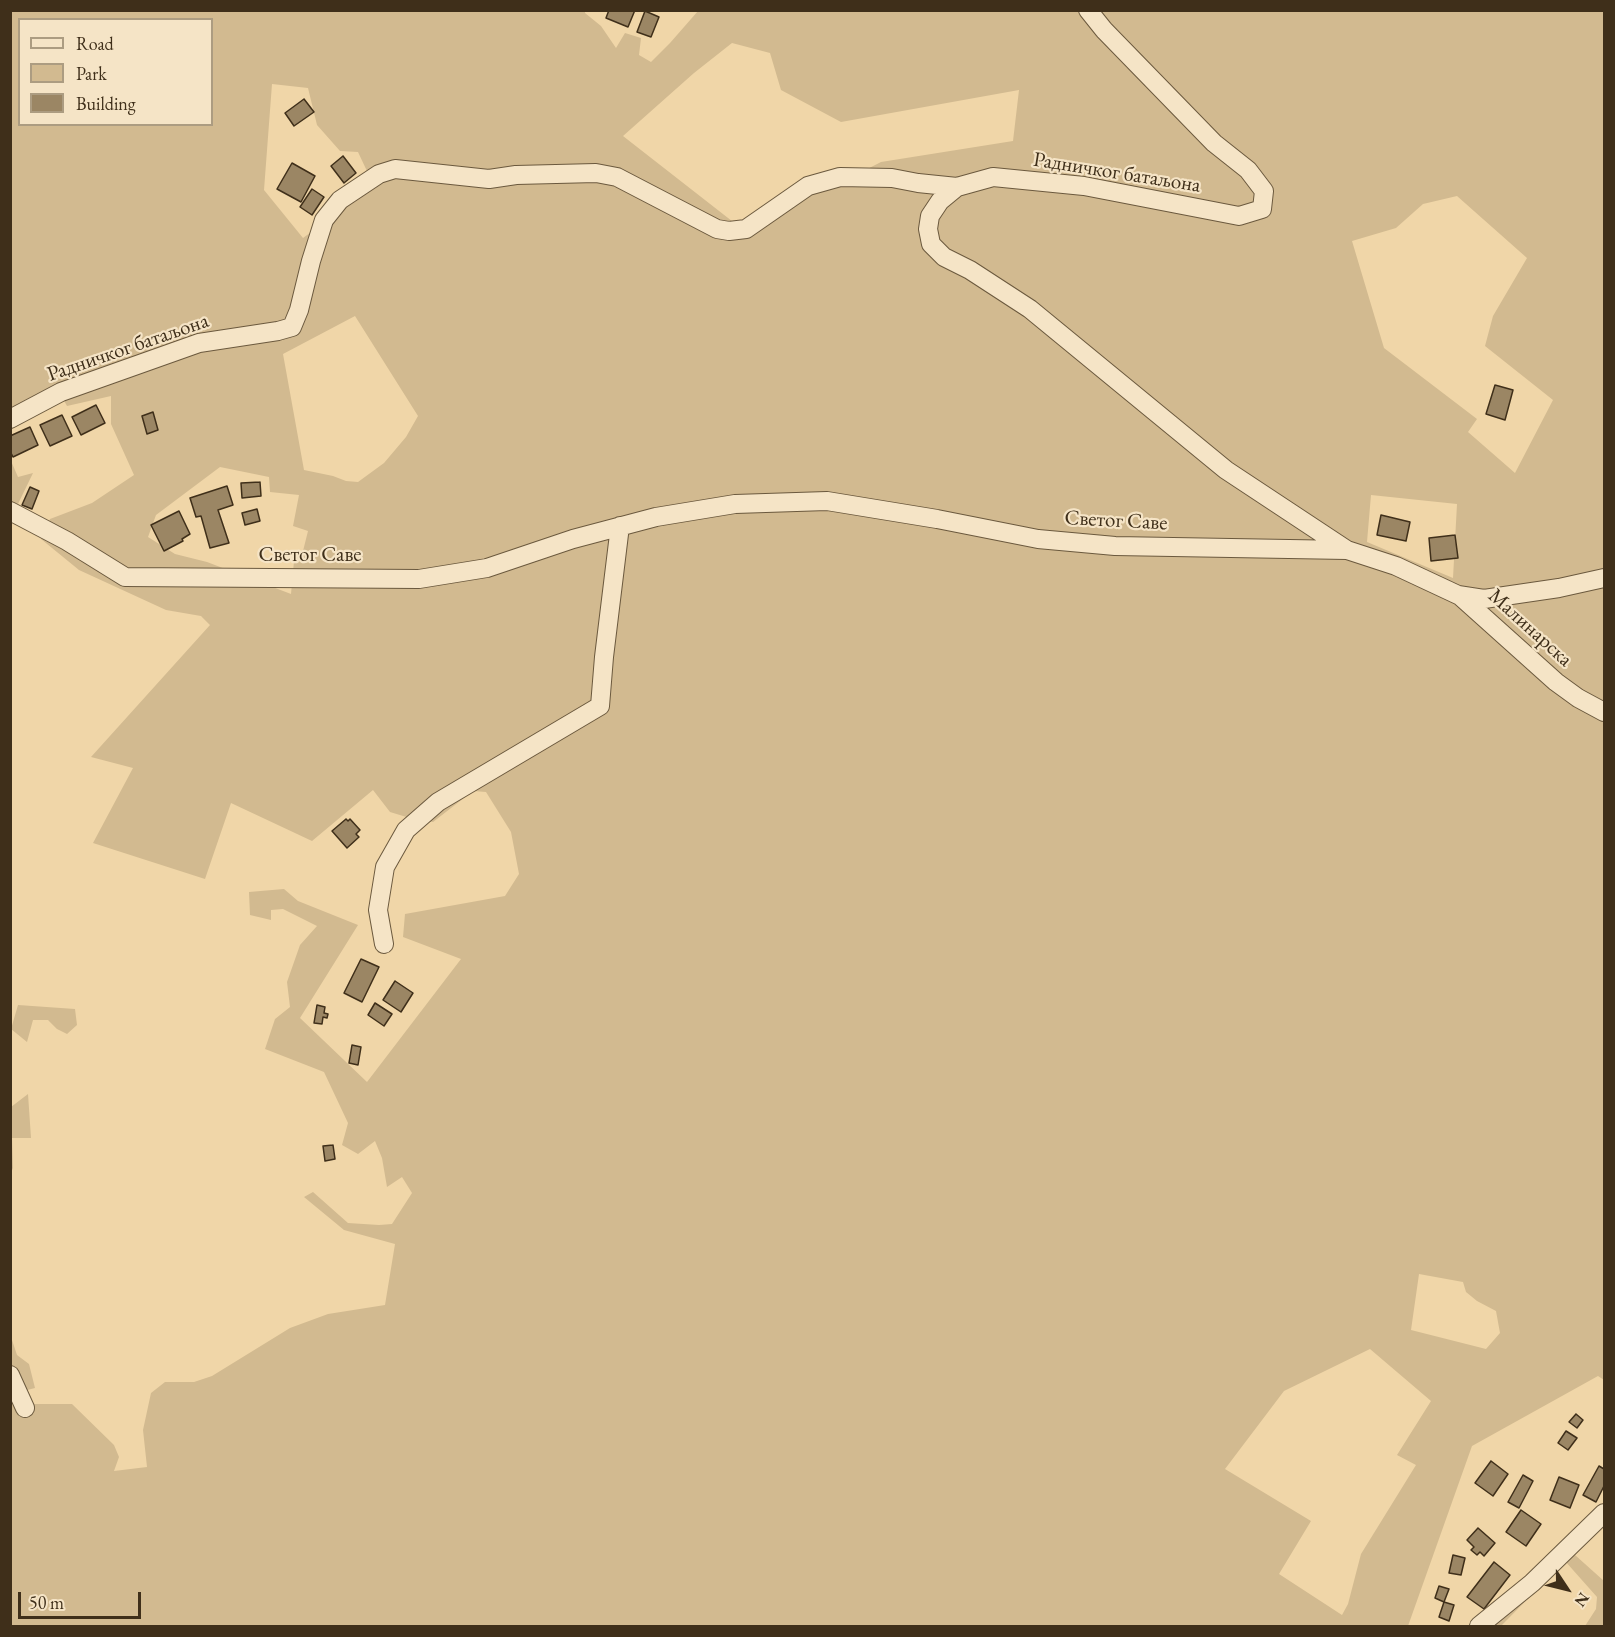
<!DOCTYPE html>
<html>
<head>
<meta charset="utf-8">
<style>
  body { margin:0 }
  #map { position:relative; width:1615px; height:1637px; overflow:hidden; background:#f0d6a8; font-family:"EB Garamond",serif }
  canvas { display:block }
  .frame { position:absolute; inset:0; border:12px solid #3f2f1a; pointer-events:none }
  .legend { position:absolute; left:18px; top:18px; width:195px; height:108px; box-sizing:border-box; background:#f5e4c6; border:2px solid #ac9c81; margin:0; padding:8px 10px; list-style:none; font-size:18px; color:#3f2f1a }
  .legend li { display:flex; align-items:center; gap:12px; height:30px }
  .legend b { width:30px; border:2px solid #ac9c81 }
  .north { position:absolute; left:1537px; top:1559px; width:60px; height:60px; -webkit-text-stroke:4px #f5e4c6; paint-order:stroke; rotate:125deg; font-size:16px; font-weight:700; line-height:24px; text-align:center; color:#3f2f1a }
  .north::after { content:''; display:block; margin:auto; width:21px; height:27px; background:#3f2f1a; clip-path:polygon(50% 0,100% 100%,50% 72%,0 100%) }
  .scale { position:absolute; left:18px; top:1592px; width:123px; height:27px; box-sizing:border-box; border:3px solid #3f2f1a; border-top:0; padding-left:8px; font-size:18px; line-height:21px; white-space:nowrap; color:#3f2f1a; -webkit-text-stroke:4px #f5e4c6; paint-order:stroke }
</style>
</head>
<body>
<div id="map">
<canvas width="1615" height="1637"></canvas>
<div class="frame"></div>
<ul class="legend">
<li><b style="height:8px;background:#f5e4c6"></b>Road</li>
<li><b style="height:16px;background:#d2ba90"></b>Park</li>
<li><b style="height:16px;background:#9b8664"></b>Building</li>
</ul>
<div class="north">N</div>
<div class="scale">50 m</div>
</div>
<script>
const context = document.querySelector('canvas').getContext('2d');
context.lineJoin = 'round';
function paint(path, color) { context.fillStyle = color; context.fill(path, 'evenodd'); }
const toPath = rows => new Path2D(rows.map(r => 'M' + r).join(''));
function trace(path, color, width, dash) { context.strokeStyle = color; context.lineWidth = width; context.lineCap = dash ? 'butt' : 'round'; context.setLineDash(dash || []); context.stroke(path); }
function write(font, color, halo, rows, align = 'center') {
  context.font = font + ' "EB Garamond",serif'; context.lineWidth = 4.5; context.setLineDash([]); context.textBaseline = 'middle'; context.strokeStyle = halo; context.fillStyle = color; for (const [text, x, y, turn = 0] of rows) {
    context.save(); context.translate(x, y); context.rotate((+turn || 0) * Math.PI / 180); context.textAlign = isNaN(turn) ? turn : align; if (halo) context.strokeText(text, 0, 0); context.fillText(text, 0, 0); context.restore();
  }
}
const green = toPath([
  [10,11,585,11,585,13,601,26,616,48,625,33,641,38,639,55,651,62,670,43,698,11,1604,11,1604,1380,1598,1376,1472,1446,1408,1626,11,1626,11,1337,17,1355,29,1364,35,1388,12,1394,15,1404,72,1404,114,1445,119,1457,114,1471,147,1467,143,1430,151,1393,165,1382,194,1382,212,1376,290,1328,328,1314,385,1305,395,1244,344,1230,304,1197,313,1192,348,1223,379,1225,392,1224,412,1193,402,1177,387,1187,382,1158,375,1141,358,1154,342,1145,348,1123,324,1072,265,1049,275,1019,290,1007,287,982,300,945,317,926,283,909,271,910,271,920,250,915,249,892,284,889,298,901,358,925,300,1018,367,1082,461,959,403,937,405,914,505,896,519,874,511,832,486,792,473,791,433,822,413,819,390,812,373,790,312,841,231,803,205,879,93,843,133,768,91,757,210,625,201,616,166,610,79,570,41,539,50,519,92,503,134,475,111,424,111,396,67,406,62,397,11,424],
  [20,20,212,20,212,124,20,124],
  [732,43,770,53,781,90,841,122,1019,90,1013,141,881,162,842,182,737,225,623,136,694,73],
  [272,84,308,88,317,125,340,151,358,152,374,186,303,238,264,190],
  [1457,196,1527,258,1493,316,1485,346,1553,400,1515,473,1468,432,1477,419,1384,348,1352,241,1396,228,1423,204],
  [355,316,418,416,406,437,384,463,358,482,346,481,333,476,304,470,283,354],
  [220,467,269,477,270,492,299,495,293,526,308,531,303,551,294,561,291,594,207,562,175,554,148,537,156,515],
  [1371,495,1457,504,1453,578,1367,542],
  [1419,1274,1463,1282,1466,1292,1477,1301,1496,1311,1500,1333,1486,1349,1411,1330],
  [1370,1349,1431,1401,1397,1455,1416,1465,1361,1554,1348,1604,1342,1615,1279,1574,1311,1521,1225,1469,1284,1391],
  [11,461,18,477,33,473,18,504,11,501],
  [18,1005,75,1009,77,1025,67,1034,57,1029,48,1020,33,1020,27,1042,11,1029],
  [28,1094,31,1138,12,1138,13,1168,11,1173,11,1107],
  [1575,1555,1604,1581,1604,1626,1585,1626,1596,1609,1597,1597,1565,1561,1501,1626,1468,1626,1485,1611,1565,1560]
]);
const building = toPath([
  [609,10,635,10,628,27,606,18,609,10],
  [645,11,659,17,651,37,637,32,645,11],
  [304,99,314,112,294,126,285,113,304,99],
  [343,156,356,173,344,183,331,166,343,156],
  [292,163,315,176,301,202,277,189,292,163],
  [312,189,324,197,312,215,300,207,312,189],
  [1495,385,1513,390,1505,420,1486,414,1495,385],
  [96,405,105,423,81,435,72,417,96,405],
  [153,412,158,430,147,434,142,416,153,412],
  [62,415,72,436,50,446,40,425,62,415],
  [30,427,38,445,13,457,10,451,10,436,30,427],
  [260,482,261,496,242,498,241,483,260,482],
  [227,486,233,505,218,510,229,543,210,548,201,516,196,517,190,498,227,486],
  [30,487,39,491,32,509,22,505,30,487],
  [257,509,260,521,245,525,242,513,257,509],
  [179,511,190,534,182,539,183,541,164,551,151,525,179,511],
  [1381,515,1410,522,1406,541,1377,535,1381,515],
  [1455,535,1458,558,1431,561,1429,538,1455,535],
  [346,819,348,821,350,819,360,830,356,834,359,837,347,848,332,831,346,819],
  [361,959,379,967,362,1002,344,993,361,959],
  [395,981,413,993,401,1012,383,1000,395,981],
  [375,1003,392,1014,384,1026,368,1015,375,1003],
  [317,1005,325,1007,324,1013,328,1014,327,1018,323,1017,322,1024,314,1023,317,1005],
  [352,1045,361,1047,358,1065,349,1063,352,1045],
  [333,1145,335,1159,325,1161,323,1146,333,1145],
  [1576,1414,1583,1420,1577,1428,1569,1422,1576,1414],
  [1566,1431,1577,1438,1568,1450,1558,1443,1566,1431],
  [1491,1461,1508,1474,1493,1496,1475,1483,1491,1461],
  [1599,1466,1604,1469,1604,1486,1596,1502,1583,1495,1599,1466],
  [1523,1475,1533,1481,1519,1508,1508,1502,1523,1475],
  [1559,1477,1579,1485,1570,1508,1550,1500,1559,1477],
  [1521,1510,1541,1524,1526,1546,1506,1532,1521,1510],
  [1478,1528,1495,1543,1484,1556,1480,1552,1477,1555,1471,1550,1474,1547,1467,1540,1478,1528],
  [1453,1555,1465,1558,1461,1575,1449,1573,1453,1555],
  [1494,1562,1510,1575,1484,1609,1467,1597,1494,1562],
  [1439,1586,1449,1589,1444,1602,1435,1598,1439,1586],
  [1444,1602,1454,1605,1449,1621,1439,1617,1444,1602]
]);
const street = toPath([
  [957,187,940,201,930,216,928,229,931,244,944,257,970,270,1030,309,1226,470,1347,550],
  [10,419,61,392,199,343,278,331,292,327,299,310,311,261,324,220,340,200,379,174,395,169,489,179,516,175,596,173,617,177,717,229,729,231,746,229,808,186,840,177,892,178,918,183,957,187,993,177,1084,186,1239,216,1262,209,1264,191,1248,170,1214,143,1104,30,1088,10],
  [10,511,67,541,125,577,419,579,487,568,573,539,656,517,735,504,827,501,937,519,1038,539,1115,546,1347,550,1396,566,1458,595,1484,599,1559,588,1604,578],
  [1459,595,1556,682,1578,698,1604,712],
  [384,944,378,910,385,867,406,830,438,802,600,706,604,657,620,526],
  [10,1375,25,1408],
  [1479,1626,1532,1583,1604,1513]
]);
const streetNames = [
  ["Радничког батаљона",1117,173,9],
  ["Радничког батаљона",128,348,-19],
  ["Светог Саве",1116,521,3],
  ["Светог Саве",310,555],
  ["Малинарска",1530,628,42]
];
paint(green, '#d2ba90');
paint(building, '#9b8664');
trace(building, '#3f2f1a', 1.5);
trace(street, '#6b593e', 20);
trace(street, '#f5e4c6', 18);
write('21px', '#3f2f1a', '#f5e4c6', streetNames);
</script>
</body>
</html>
